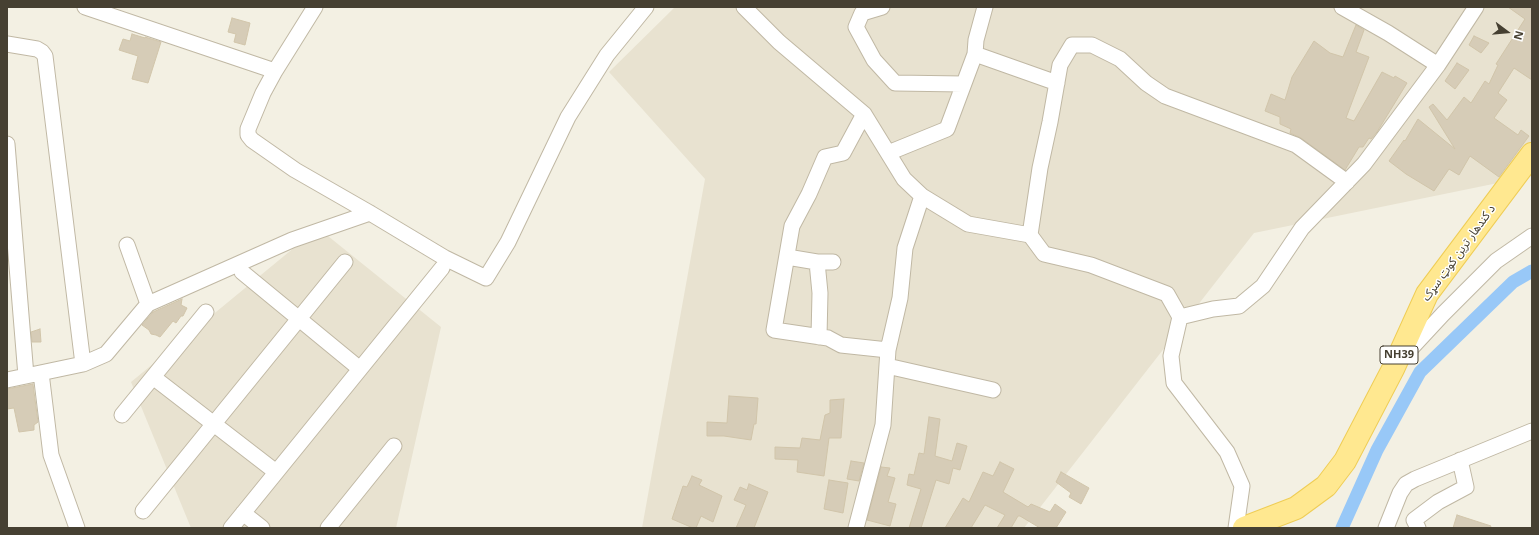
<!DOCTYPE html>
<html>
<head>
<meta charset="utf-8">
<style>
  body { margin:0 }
  #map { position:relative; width:1539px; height:535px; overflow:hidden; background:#f3f0e3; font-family:"Open Sans",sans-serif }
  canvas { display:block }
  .frame { position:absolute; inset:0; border:8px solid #464032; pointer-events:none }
  .north { position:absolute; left:1487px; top:12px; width:40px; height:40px; -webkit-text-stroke:3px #fff; paint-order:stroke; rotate:106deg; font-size:11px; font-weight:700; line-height:16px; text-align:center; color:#464032 }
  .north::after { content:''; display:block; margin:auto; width:14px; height:18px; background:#464032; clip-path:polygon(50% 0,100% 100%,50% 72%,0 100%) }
</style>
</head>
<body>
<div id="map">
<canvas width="1539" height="535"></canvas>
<div class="frame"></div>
<div class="north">N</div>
</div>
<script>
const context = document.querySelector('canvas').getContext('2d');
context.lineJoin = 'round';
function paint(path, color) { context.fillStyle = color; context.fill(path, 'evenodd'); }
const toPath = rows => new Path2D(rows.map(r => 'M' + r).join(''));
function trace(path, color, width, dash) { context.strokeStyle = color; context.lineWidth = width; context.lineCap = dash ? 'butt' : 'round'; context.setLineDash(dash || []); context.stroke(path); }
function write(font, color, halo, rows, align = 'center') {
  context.font = font + ' "Open Sans","Noto Sans Arabic",sans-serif'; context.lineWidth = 3; context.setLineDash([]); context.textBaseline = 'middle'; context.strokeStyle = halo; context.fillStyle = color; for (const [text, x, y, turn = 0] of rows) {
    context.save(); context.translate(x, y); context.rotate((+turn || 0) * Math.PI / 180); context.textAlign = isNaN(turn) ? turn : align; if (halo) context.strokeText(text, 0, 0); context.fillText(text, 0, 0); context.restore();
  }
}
const residential = toPath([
  [675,7,1532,7,1532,176,1254,233,1024,528,642,528,705,179,609,72],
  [318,228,441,327,396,528,191,528,131,382]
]);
const canal = toPath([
  [1342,528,1377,450,1420,372,1513,282,1532,271]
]);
const building = toPath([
  [1508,7,1532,7,1532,80,1514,68,1498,93,1507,100,1494,118,1518,135,1521,130,1529,136,1499,177,1470,156,1459,175,1449,169,1434,191,1406,174,1389,161,1404,140,1405,141,1418,119,1455,149,1429,107,1433,104,1447,120,1464,97,1471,103,1485,81,1489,84,1498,65,1496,64,1525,19,1508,7],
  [232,18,250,23,245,45,234,42,236,34,228,32,232,18],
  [1356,25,1364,30,1356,52,1369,57,1346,118,1354,121,1382,72,1394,78,1395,76,1407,83,1377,132,1371,139,1369,138,1363,147,1359,147,1345,170,1301,138,1290,133,1291,129,1280,124,1280,117,1265,111,1271,94,1285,100,1292,77,1314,41,1330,53,1343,57,1356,25],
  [132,34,145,38,145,37,161,42,148,83,132,79,138,56,119,50,123,39,130,41,132,34],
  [1474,36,1489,43,1481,53,1469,45,1474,36],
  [1457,63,1469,70,1455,89,1445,81,1457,63],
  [182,299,181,305,187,308,183,316,181,316,176,323,173,321,160,337,156,335,151,334,149,330,142,325,153,312,182,299],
  [40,329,41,342,32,342,31,332,40,329],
  [33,384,38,422,34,425,34,430,19,432,14,408,7,409,7,389,33,384],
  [729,396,758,398,756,424,754,424,751,440,724,436,707,436,707,422,727,423,729,396],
  [844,399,841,438,829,438,824,476,797,472,798,460,775,459,775,447,800,448,802,438,820,440,825,415,830,413,830,400,844,399],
  [929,417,940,419,935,456,952,461,957,443,967,446,960,470,953,468,949,484,936,480,921,528,909,528,921,489,907,485,909,474,914,475,919,453,924,454,929,417],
  [851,461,864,463,859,481,847,479,851,461],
  [1000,462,1014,469,1003,492,1028,507,1031,504,1050,512,1055,504,1066,512,1056,528,1040,528,1020,516,1018,516,1011,528,997,528,1005,515,985,505,971,528,945,528,963,498,969,502,983,472,993,476,1000,462],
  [881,467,890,468,887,476,895,478,888,502,896,504,890,526,867,520,881,467],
  [1061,472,1089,488,1081,504,1069,497,1071,493,1056,482,1061,472],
  [692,476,702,480,699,485,722,496,713,522,701,516,696,528,693,528,672,519,683,486,687,487,692,476],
  [829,480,848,483,843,513,824,509,829,480],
  [749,484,768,492,754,528,736,528,746,505,734,500,740,487,747,490,749,484],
  [1457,515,1491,526,1490,528,1453,528,1457,515]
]);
const minor = toPath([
  [85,7,275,71],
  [315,7,275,71,263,93,248,129,248,135,252,140,295,170,370,213,445,258,486,278,508,242,568,117,607,55,646,7],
  [744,7,779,42,864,114,904,179,922,196,968,224,1030,235,1044,254,1091,265,1167,294,1180,317,1171,356,1174,383,1227,452,1242,486,1236,528],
  [882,7,862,13,856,27,874,60,895,83,963,84],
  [1342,7,1388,33,1438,65],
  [7,44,37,49,42,52,45,56,83,364],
  [975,54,1057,83],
  [864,114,843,153,825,157,809,194,792,226,774,330,828,338,841,345,888,350],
  [7,144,26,376],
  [888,153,947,129,975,54,976,40,985,7],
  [1030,235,1040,168,1050,122,1060,65,1072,45,1092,45,1120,59,1146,83,1165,96,1296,145,1347,182],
  [127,245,148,304],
  [787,257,817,262,833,262],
  [817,262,820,293,819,337],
  [242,272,360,369],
  [1180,317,1213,309,1239,306,1263,286,1302,228,1364,164,1438,65,1476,7],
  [1404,356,1443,314,1496,261,1532,236],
  [887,366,993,390],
  [41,373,51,455,77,528],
  [153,377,276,472],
  [7,380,83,364,106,354,148,304,292,240,370,213],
  [122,415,206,312],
  [143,511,345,262],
  [243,513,262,528],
  [231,528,442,268],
  [328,528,394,446],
  [856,528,883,425,888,350,900,298,905,248,922,196],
  [1386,528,1400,493,1406,484,1415,479,1532,431],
  [1418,528,1414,520,1438,502,1466,487,1460,460]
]);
const primary = toPath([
  [1244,528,1296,508,1326,486,1345,461,1393,369,1427,294,1532,154]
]);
const shields = [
  [1399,355,38]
];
const shieldNames = [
  ["NH39",1399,355]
];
const streetNames = [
  ["د کندهار ترين کوټ سړک",1459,253,-54]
];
paint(residential, '#e8e2d0');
trace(canal, '#98c8f7', 13);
paint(building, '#d6ccb7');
trace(building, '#d1c5aa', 1);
trace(minor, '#c0b8a4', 17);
trace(primary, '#efcd55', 24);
trace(minor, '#fff', 15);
trace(primary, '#ffe890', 22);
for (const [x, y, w] of shields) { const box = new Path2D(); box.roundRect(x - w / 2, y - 9, w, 18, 3); context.fillStyle = '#fff'; context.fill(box); trace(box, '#464032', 1); }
write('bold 11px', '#464032', null, shieldNames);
write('12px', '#464032', '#fff', streetNames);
</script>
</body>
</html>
